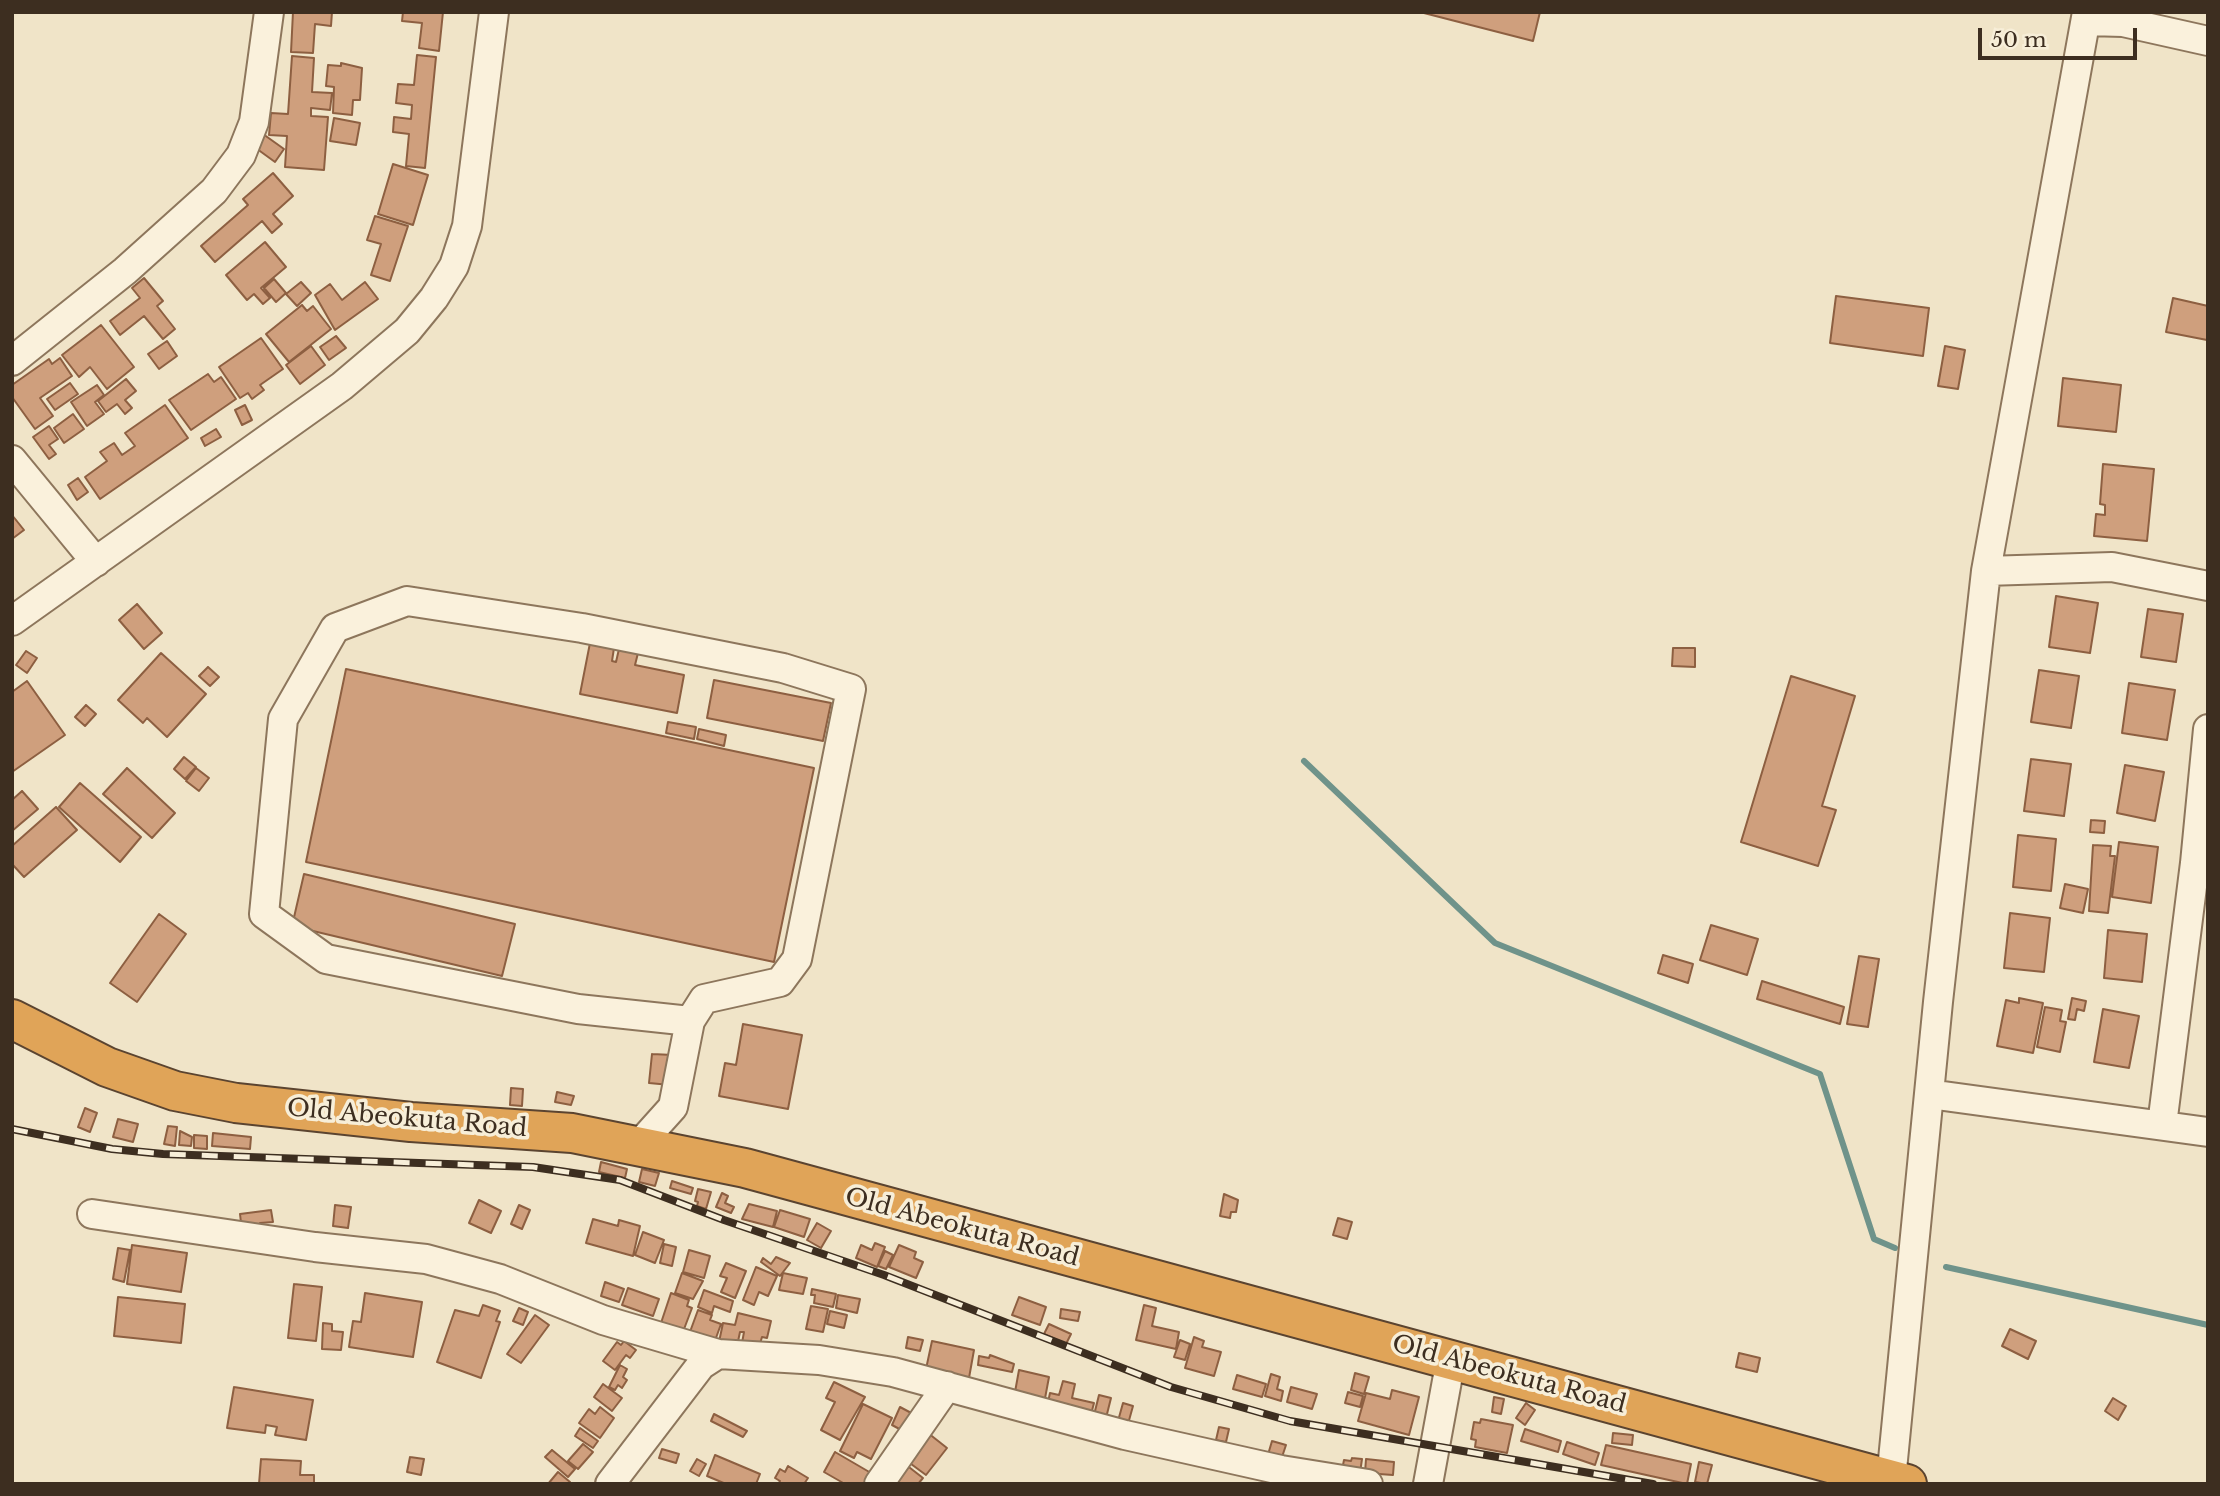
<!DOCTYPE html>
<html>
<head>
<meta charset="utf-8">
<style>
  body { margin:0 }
  #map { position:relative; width:2220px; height:1496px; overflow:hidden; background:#f0e4c8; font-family:"Libre Baskerville",serif }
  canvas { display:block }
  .frame { position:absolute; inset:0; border:14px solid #3d2e20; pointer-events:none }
  .scale { position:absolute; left:1978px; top:28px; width:159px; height:32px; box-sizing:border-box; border:4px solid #3d2e20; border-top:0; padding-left:9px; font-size:21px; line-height:24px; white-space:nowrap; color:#3d2e20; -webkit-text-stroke:5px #f7eed8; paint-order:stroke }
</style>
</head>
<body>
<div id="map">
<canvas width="2220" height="1496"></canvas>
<div class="frame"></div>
<div class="scale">50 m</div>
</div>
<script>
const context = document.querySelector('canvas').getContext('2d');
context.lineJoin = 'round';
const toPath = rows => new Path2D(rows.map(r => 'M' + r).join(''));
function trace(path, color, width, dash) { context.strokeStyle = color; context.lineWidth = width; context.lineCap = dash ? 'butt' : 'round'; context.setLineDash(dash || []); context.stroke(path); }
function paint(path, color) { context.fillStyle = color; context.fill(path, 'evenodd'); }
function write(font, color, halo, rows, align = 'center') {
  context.font = font + ' "Libre Baskerville",serif'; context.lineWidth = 7; context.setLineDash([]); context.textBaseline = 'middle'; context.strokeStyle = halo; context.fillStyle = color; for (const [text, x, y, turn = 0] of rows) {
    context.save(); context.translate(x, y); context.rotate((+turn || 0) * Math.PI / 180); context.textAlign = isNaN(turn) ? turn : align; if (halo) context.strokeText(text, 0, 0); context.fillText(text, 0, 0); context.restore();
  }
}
const stream = toPath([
  [1304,761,1495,943,1820,1074,1874,1239,1895,1248],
  [1946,1267,2208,1325]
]);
const building = toPath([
  [293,12,332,12,331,26,315,24,313,53,291,52,293,12],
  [403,12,443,12,439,51,419,48,422,23,402,21,403,12],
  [1420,12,1540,12,1533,41,1420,12],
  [417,55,436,57,425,168,406,166,409,134,393,132,394,117,411,119,412,105,396,103,398,84,414,85,417,55],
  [292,56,314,58,312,92,332,93,330,110,311,108,311,116,328,117,324,170,285,167,287,136,269,135,271,113,288,114,292,56],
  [341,63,362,68,360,100,353,100,352,115,333,113,334,87,326,86,328,65,341,66,341,63],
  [334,118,360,123,356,145,330,141,334,118],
  [263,134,284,149,275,162,253,146,263,134],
  [393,164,428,175,413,225,378,214,393,164],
  [273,173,293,196,273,214,282,224,272,233,262,221,215,262,201,246,248,205,243,199,273,173],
  [375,216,408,226,390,281,371,275,381,244,367,240,375,216],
  [265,242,286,267,261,288,270,298,263,304,254,294,247,300,226,275,265,242],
  [144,278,163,301,157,306,175,329,163,339,144,316,120,335,110,321,140,298,132,288,144,278],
  [274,279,286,293,276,302,264,288,274,279],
  [301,282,311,293,297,306,286,294,301,282],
  [365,282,378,299,335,330,315,295,330,284,342,300,365,282],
  [1836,296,1929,308,1923,356,1830,343,1836,296],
  [2173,298,2208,306,2207,340,2166,332,2173,298],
  [302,305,307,311,313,306,331,329,289,362,266,334,302,305],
  [101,325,134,367,107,389,90,367,79,377,62,355,101,325],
  [336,336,346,348,329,360,320,347,336,336],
  [261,338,283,369,260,385,264,390,252,399,248,393,240,398,219,367,261,338],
  [167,341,177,356,159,369,148,354,167,341],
  [311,346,325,365,300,384,286,365,311,346],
  [1945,346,1965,350,1958,389,1938,386,1945,346],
  [60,358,72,376,40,398,53,416,35,429,12,397,12,385,49,359,52,364,60,358],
  [208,374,214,382,221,377,236,399,191,430,169,400,208,374],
  [2063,378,2121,385,2116,432,2058,426,2063,378],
  [126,379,136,391,125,400,132,408,125,414,117,404,106,412,98,401,126,379],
  [70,383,78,394,55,410,47,399,70,383],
  [97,385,104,395,95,402,104,414,87,426,71,402,97,385],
  [165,405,188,438,100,499,85,477,107,461,100,452,114,443,122,455,135,446,125,433,165,405],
  [245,405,252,420,242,425,235,410,245,405],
  [73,414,84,429,64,443,54,428,73,414],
  [49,426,58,439,49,445,56,454,49,459,33,437,49,426],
  [216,429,221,437,205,446,201,438,216,429],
  [2103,464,2154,469,2147,541,2094,536,2096,514,2105,515,2105,505,2100,504,2103,464],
  [78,478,88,492,77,500,68,485,78,478],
  [12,515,24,530,12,539,12,515],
  [2056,596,2098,603,2090,653,2049,647,2056,596],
  [137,604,162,633,144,649,119,620,137,604],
  [2148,609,2183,614,2176,662,2141,657,2148,609],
  [590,643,614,648,612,661,616,662,619,649,638,653,635,665,684,675,677,713,580,694,590,643],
  [1673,648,1695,648,1695,667,1672,666,1673,648],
  [26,651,37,658,27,673,16,665,26,651],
  [161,653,206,694,167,737,147,718,143,723,118,700,161,653],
  [208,667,219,677,210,686,199,676,208,667],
  [346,669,814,768,774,962,306,862,346,669],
  [2039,670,2079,676,2071,728,2031,722,2039,670],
  [1791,676,1855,696,1822,806,1836,810,1818,866,1741,842,1791,676],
  [714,680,831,703,823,741,707,718,714,680],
  [27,681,65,735,12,772,12,692,27,681],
  [2129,683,2175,690,2167,740,2122,733,2129,683],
  [86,705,96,714,85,726,75,717,86,705],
  [668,722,696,727,694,739,666,733,668,722],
  [699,729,726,735,724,746,697,739,699,729],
  [184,757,196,767,185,779,174,769,184,757],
  [2031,759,2071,764,2064,816,2024,811,2031,759],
  [2125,765,2164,772,2155,821,2117,813,2125,765],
  [127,768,175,813,152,838,103,794,127,768],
  [196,768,209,778,199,791,186,781,196,768],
  [80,783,141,837,120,862,59,807,80,783],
  [22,791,38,809,12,831,12,800,22,791],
  [56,807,77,830,24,877,12,864,12,846,56,807],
  [2091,820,2105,821,2104,833,2090,832,2091,820],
  [2018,835,2056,839,2051,891,2013,887,2018,835],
  [2119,842,2158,847,2151,903,2112,897,2119,842],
  [2093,845,2111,846,2110,856,2115,856,2108,913,2089,911,2093,845],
  [304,874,515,924,502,976,292,926,304,874],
  [2065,884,2088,889,2083,913,2060,908,2065,884],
  [2010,913,2050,918,2044,972,2004,968,2010,913],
  [159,914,186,934,137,1002,110,983,159,914],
  [1711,925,1758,939,1747,975,1700,960,1711,925],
  [2108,930,2147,934,2142,982,2104,978,2108,930],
  [1663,955,1693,964,1688,983,1658,973,1663,955],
  [1859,956,1879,959,1868,1027,1847,1024,1859,956],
  [1762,981,1844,1007,1840,1024,1757,999,1762,981],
  [2019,998,2043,1003,2033,1053,1997,1046,2006,1000,2019,1003,2019,998],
  [2072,998,2086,1001,2084,1011,2077,1009,2075,1020,2068,1019,2072,998],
  [2045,1007,2062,1010,2060,1021,2066,1022,2060,1052,2037,1047,2045,1007],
  [2103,1009,2139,1016,2129,1068,2094,1062,2103,1009],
  [743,1024,802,1035,788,1109,719,1096,725,1063,736,1065,743,1024],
  [652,1054,673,1055,670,1085,649,1083,652,1054],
  [511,1088,523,1089,522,1106,510,1105,511,1088],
  [557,1092,574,1096,571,1105,555,1102,557,1092],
  [85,1108,97,1113,90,1132,78,1127,85,1108],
  [118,1119,138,1124,133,1142,113,1137,118,1119],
  [168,1126,177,1127,175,1146,164,1144,168,1126],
  [180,1131,192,1137,191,1146,179,1145,180,1131],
  [213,1133,251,1137,250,1149,212,1146,213,1133],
  [194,1135,207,1136,207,1149,194,1148,194,1135],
  [601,1162,627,1169,625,1178,599,1172,601,1162],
  [642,1169,659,1173,655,1186,639,1182,642,1169],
  [672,1181,693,1188,691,1194,670,1188,672,1181],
  [698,1189,711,1192,706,1209,697,1206,698,1202,695,1201,698,1189],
  [722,1193,728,1196,725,1203,734,1207,731,1213,716,1207,722,1193],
  [1224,1194,1238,1200,1236,1212,1231,1212,1230,1218,1220,1216,1224,1194],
  [479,1200,501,1211,491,1233,469,1223,479,1200],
  [749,1204,777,1211,773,1227,742,1219,749,1204],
  [335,1205,351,1207,348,1228,333,1226,335,1205],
  [519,1205,530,1210,522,1229,511,1224,519,1205],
  [271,1210,273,1222,260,1223,261,1229,242,1231,240,1214,271,1210],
  [780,1210,810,1219,804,1237,774,1227,780,1210],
  [1338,1218,1352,1222,1347,1239,1333,1235,1338,1218],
  [593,1219,618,1226,619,1220,640,1226,633,1256,586,1243,593,1219],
  [817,1223,831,1231,821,1248,807,1240,817,1223],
  [643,1232,664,1240,655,1263,635,1255,643,1232],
  [875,1243,885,1247,877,1267,856,1258,861,1245,872,1250,875,1243],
  [664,1244,676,1247,672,1266,660,1263,664,1244],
  [132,1245,187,1253,181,1292,127,1284,132,1245],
  [899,1245,916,1252,914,1258,923,1262,916,1278,889,1267,899,1245],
  [118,1248,130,1250,124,1282,113,1279,118,1248],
  [689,1250,710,1256,704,1278,683,1272,689,1250],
  [885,1251,893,1255,886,1269,878,1266,885,1251],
  [776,1257,790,1263,780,1276,761,1262,763,1258,771,1264,776,1257],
  [726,1263,746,1271,735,1298,721,1292,727,1278,720,1276,726,1263],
  [756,1267,777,1276,768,1296,759,1292,754,1305,743,1300,756,1267],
  [682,1273,703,1281,693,1299,675,1293,682,1273],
  [783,1273,807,1278,803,1294,779,1290,783,1273],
  [605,1282,624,1289,619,1302,601,1296,605,1282],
  [294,1284,322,1287,316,1341,288,1338,294,1284],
  [628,1288,659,1299,653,1316,622,1305,628,1288],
  [812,1289,836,1294,833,1307,814,1303,815,1295,811,1295,812,1289],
  [704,1290,733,1301,730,1312,714,1306,712,1313,698,1307,704,1290],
  [365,1293,422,1302,413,1357,349,1347,353,1321,361,1322,365,1293],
  [671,1293,689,1300,687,1306,692,1308,681,1337,659,1329,671,1293],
  [838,1295,860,1299,857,1313,836,1308,838,1295],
  [118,1297,185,1304,181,1343,114,1336,118,1297],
  [1019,1297,1046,1307,1040,1325,1012,1315,1019,1297],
  [483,1305,500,1311,496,1321,500,1322,481,1378,437,1362,455,1310,479,1316,483,1305],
  [1144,1305,1156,1308,1152,1326,1179,1332,1176,1349,1136,1340,1144,1305],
  [811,1306,828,1309,823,1332,806,1329,811,1306],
  [519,1308,528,1312,523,1325,513,1321,519,1308],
  [1061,1309,1080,1312,1078,1321,1060,1318,1061,1309],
  [698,1310,712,1315,710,1320,721,1324,712,1349,687,1340,698,1310],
  [830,1311,847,1315,844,1328,827,1324,830,1311],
  [738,1313,771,1321,767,1338,762,1337,759,1347,742,1343,744,1332,740,1332,737,1346,719,1342,723,1323,735,1325,738,1313],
  [535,1315,549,1325,521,1363,507,1354,535,1315],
  [323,1323,332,1324,332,1331,343,1332,341,1350,322,1349,323,1323],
  [1049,1324,1071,1334,1066,1344,1044,1334,1049,1324],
  [2010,1329,2036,1341,2028,1359,2002,1346,2010,1329],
  [908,1337,923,1340,920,1351,906,1348,908,1337],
  [1194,1337,1204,1341,1202,1347,1221,1352,1214,1376,1185,1368,1194,1337],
  [1180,1340,1190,1344,1185,1360,1174,1357,1180,1340],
  [624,1341,636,1350,630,1358,626,1355,615,1370,603,1361,617,1342,621,1345,624,1341],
  [932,1341,974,1350,969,1378,926,1369,932,1341],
  [1739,1353,1760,1358,1757,1372,1736,1367,1739,1353],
  [990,1355,1014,1364,1012,1372,978,1365,979,1356,989,1358,990,1355],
  [620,1365,627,1369,623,1377,627,1380,622,1388,618,1385,615,1390,609,1387,620,1365],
  [1019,1370,1049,1377,1043,1409,1013,1403,1019,1370],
  [1355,1373,1369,1377,1364,1394,1351,1390,1355,1373],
  [1271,1374,1280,1377,1277,1389,1283,1391,1281,1401,1265,1396,1271,1374],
  [1237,1375,1266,1384,1262,1397,1233,1389,1237,1375],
  [1063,1381,1075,1384,1072,1398,1094,1403,1089,1422,1047,1407,1050,1393,1059,1395,1063,1381],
  [834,1382,865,1397,840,1440,821,1430,835,1402,826,1398,834,1382],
  [603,1384,622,1398,612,1411,594,1397,603,1384],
  [234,1387,313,1400,306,1440,275,1435,277,1427,266,1425,265,1433,227,1428,234,1387],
  [1291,1387,1317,1394,1312,1409,1287,1402,1291,1387],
  [1392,1390,1419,1397,1409,1435,1358,1421,1366,1393,1390,1399,1392,1390],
  [1348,1392,1363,1396,1360,1407,1345,1403,1348,1392],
  [1099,1395,1111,1398,1104,1426,1092,1423,1099,1395],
  [1494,1397,1504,1399,1501,1414,1492,1412,1494,1397],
  [2113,1398,2126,1406,2118,1420,2105,1411,2113,1398],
  [1123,1403,1133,1406,1128,1424,1118,1421,1123,1403],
  [1526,1403,1535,1410,1525,1425,1516,1418,1526,1403],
  [863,1404,892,1418,871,1459,857,1452,854,1458,840,1451,863,1404],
  [600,1407,614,1418,600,1438,579,1423,589,1409,595,1414,600,1407],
  [900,1407,915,1415,905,1432,892,1425,900,1407],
  [714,1414,747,1431,743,1437,711,1421,714,1414],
  [1481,1419,1513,1425,1507,1453,1475,1447,1476,1440,1471,1439,1474,1422,1480,1423,1481,1419],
  [1219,1427,1229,1429,1226,1442,1216,1440,1219,1427],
  [580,1428,598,1441,593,1448,575,1436,580,1428],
  [1525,1429,1561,1441,1558,1452,1521,1441,1525,1429],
  [928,1433,947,1448,926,1475,907,1461,928,1433],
  [1613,1433,1633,1435,1632,1445,1612,1443,1613,1433],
  [1272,1441,1286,1445,1280,1463,1267,1458,1272,1441],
  [1567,1442,1599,1453,1595,1465,1563,1454,1567,1442],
  [583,1444,593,1452,578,1469,568,1461,583,1444],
  [1606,1445,1691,1464,1687,1484,1601,1465,1606,1445],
  [662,1449,679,1454,676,1463,659,1458,662,1449],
  [552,1450,575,1469,568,1477,545,1457,552,1450],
  [835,1452,871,1473,865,1484,845,1484,824,1472,835,1452],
  [715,1455,760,1474,756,1484,726,1484,707,1476,715,1455],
  [410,1457,424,1459,421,1475,407,1472,410,1457],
  [1352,1458,1362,1459,1360,1473,1342,1470,1344,1460,1351,1461,1352,1458],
  [261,1459,301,1461,300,1475,314,1475,314,1484,259,1484,261,1459],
  [697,1459,706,1464,699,1476,690,1471,697,1459],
  [1366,1459,1394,1462,1393,1475,1365,1473,1366,1459],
  [1699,1462,1712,1465,1707,1484,1695,1482,1699,1462],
  [905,1464,923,1478,918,1484,889,1484,905,1464],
  [788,1466,808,1478,804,1484,778,1484,780,1481,775,1478,780,1469,785,1472,788,1466],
  [558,1472,570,1482,569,1484,548,1484,558,1472]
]);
const minor = toPath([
  [2087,21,2123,22,2208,41],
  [12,361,125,271,214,191,241,155,254,122,269,12],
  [12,460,96,562],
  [1986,571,2112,567,2208,586],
  [12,621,342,386,407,331,434,298,454,266,467,226,494,12],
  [1929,1094,2208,1132],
  [2162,1125,2195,863,2208,729],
  [638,1146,673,1107,690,1021,704,999,780,982,797,959,851,689,783,668,582,628,407,601,335,628,283,719,264,914,326,959,578,1009,690,1021],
  [92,1214,315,1247,426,1259,500,1279,603,1320,718,1354],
  [1891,1480,1938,1002,1986,571,2087,12],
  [610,1484,701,1365,718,1354,819,1360,893,1372,1125,1435,1281,1470,1368,1484],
  [879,1484,947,1386],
  [1428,1484,1451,1359]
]);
const highway = toPath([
  [12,1019,107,1067,175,1091,236,1103,411,1122,572,1133,745,1168,1907,1484]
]);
const rail = toPath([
  [12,1129,112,1149,163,1154,533,1167,620,1180,724,1220,884,1275,1171,1387,1290,1421,1653,1484]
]);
const streetNames = [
  ["Old Abeokuta Road",407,1119,5],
  ["Old Abeokuta Road",962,1228,15],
  ["Old Abeokuta Road",1509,1375,15]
];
trace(stream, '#6f938a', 6);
paint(building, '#cf9f7d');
trace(building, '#8d5f41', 2);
trace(minor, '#8d765c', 32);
trace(highway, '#5b4430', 42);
trace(minor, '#faf1dc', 28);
trace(highway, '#e0a458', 38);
trace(rail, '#3d2e20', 8);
trace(rail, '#f7eed8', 5, [16]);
write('24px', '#3d2e20', '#f7eed8', streetNames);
</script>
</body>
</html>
